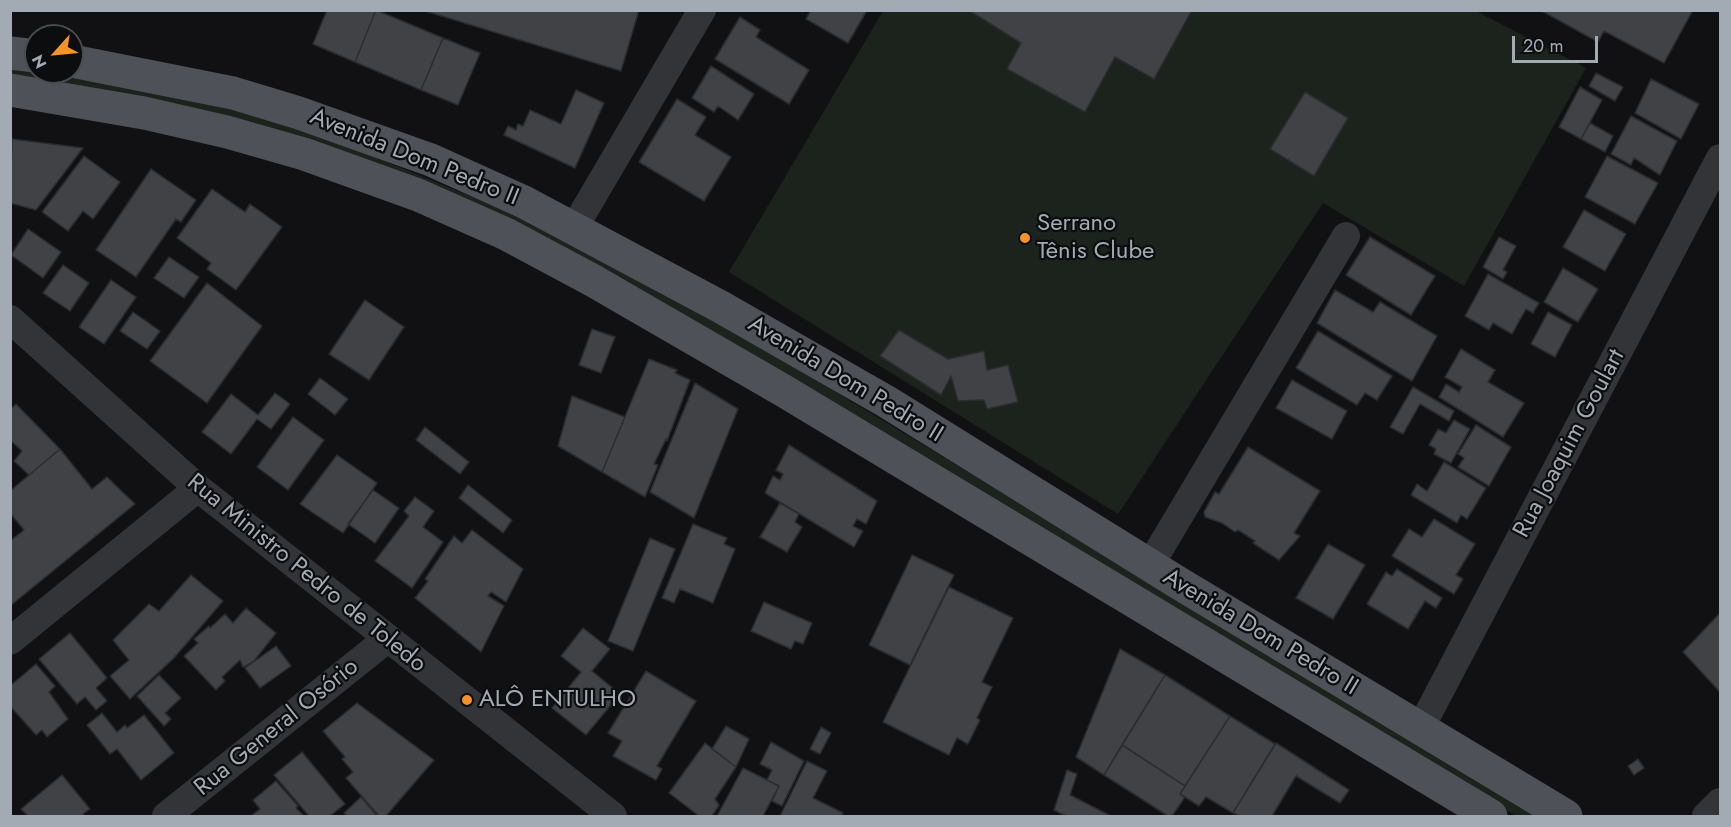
<!DOCTYPE html>
<html>
<head>
<meta charset="utf-8">
<style>
  body { margin:0 }
  #map { position:relative; width:1731px; height:827px; overflow:hidden; background:#111113; font-family:Jost,sans-serif }
  canvas { display:block }
  .frame { position:absolute; inset:0; border:12px solid #a2aab4; pointer-events:none }
  .north { position:absolute; left:24px; top:24px; width:60px; height:60px; box-sizing:border-box; background:#0c0d0e; border:2px solid #484c50; border-radius:50%; rotate:243deg; font-size:16px; font-weight:700; line-height:24px; text-align:center; color:#a2aab4 }
  .north::after { content:''; display:block; margin:auto; width:21px; height:27px; background:#f39329; clip-path:polygon(50% 0,100% 100%,50% 72%,0 100%) }
  .scale { position:absolute; left:1512px; top:36px; width:86px; height:27px; box-sizing:border-box; border:3px solid #a2aab4; border-top:0; padding-left:8px; font-size:18px; line-height:21px; white-space:nowrap; color:#a2aab4; -webkit-text-stroke:4px #0c0d0e; paint-order:stroke }
</style>
</head>
<body>
<div id="map">
<canvas width="1731" height="827"></canvas>
<div class="frame"></div>
<div class="north">N</div>
<div class="scale">20 m</div>
</div>
<script>
const context = document.querySelector('canvas').getContext('2d');
context.lineJoin = 'round';
function paint(path, color) { context.fillStyle = color; context.fill(path, 'evenodd'); }
const toPath = rows => new Path2D(rows.map(r => 'M' + r).join(''));
function trace(path, color, width, dash) { context.strokeStyle = color; context.lineWidth = width; context.lineCap = dash ? 'butt' : 'round'; context.setLineDash(dash || []); context.stroke(path); }
function write(font, color, halo, rows, align = 'center') {
  context.font = font + ' Jost,sans-serif'; context.lineWidth = 4.5; context.setLineDash([]); context.textBaseline = 'middle'; context.strokeStyle = halo; context.fillStyle = color; for (const [text, x, y, turn = 0] of rows) {
    context.save(); context.translate(x, y); context.rotate((+turn || 0) * Math.PI / 180); context.textAlign = isNaN(turn) ? turn : align; if (halo) context.strokeText(text, 0, 0); context.fillText(text, 0, 0); context.restore();
  }
}
const green = toPath([
  [883,11,1476,11,1586,68,1464,286,1323,203,1118,514,729,272],
  [10,68,66,73,209,103,288,126,370,155,543,226,685,301,1538,816,1516,816,686,317,535,236,11,77]
]);
const building = toPath([
  [327,10,376,10,355,62,313,44,327,10],
  [376,10,443,38,421,90,355,62,376,10],
  [422,10,639,10,621,71,422,10],
  [811,10,863,10,866,12,848,43,806,19,811,10],
  [968,10,1192,10,1154,79,1115,57,1085,112,1007,69,1021,43,968,10],
  [1540,10,1693,10,1664,63,1604,31,1598,42,1540,10],
  [740,17,760,30,756,37,809,70,789,104,715,59,740,17],
  [443,38,480,53,458,105,421,90,443,38],
  [711,66,754,94,738,120,718,106,714,112,692,98,711,66],
  [1596,73,1623,87,1615,101,1589,86,1596,73],
  [1651,79,1699,104,1681,139,1635,113,1651,79],
  [1580,87,1602,100,1581,139,1559,127,1580,87],
  [576,90,604,103,575,168,504,135,508,126,516,130,518,124,523,126,530,110,561,124,576,90],
  [1305,92,1348,118,1314,176,1270,149,1305,92],
  [677,99,706,117,695,135,731,157,704,201,639,162,677,99],
  [1631,116,1677,141,1660,175,1634,158,1631,165,1611,154,1631,116],
  [1590,123,1613,136,1605,152,1581,139,1590,123],
  [12,139,83,148,36,210,10,203,12,139],
  [84,156,120,182,93,219,83,211,68,231,42,212,84,156],
  [1607,156,1658,183,1635,224,1585,197,1607,156],
  [151,169,196,200,181,222,176,219,136,277,96,250,151,169],
  [212,189,245,212,250,204,282,227,236,290,207,269,211,263,177,238,212,189],
  [1584,210,1626,234,1605,271,1563,247,1584,210],
  [28,229,61,252,43,278,11,255,28,229],
  [1370,237,1435,276,1411,315,1346,275,1370,237],
  [1499,237,1516,246,1503,270,1507,272,1503,279,1483,267,1499,237],
  [169,257,199,277,184,298,154,278,169,257],
  [63,265,89,283,70,311,43,293,63,265],
  [1563,268,1598,289,1578,322,1544,302,1563,268],
  [1488,274,1539,303,1533,313,1526,309,1512,334,1493,323,1489,330,1465,316,1488,274],
  [111,280,136,297,104,344,79,327,111,280],
  [207,283,262,326,207,403,150,361,207,283],
  [1335,290,1373,312,1380,302,1437,336,1412,381,1317,323,1335,290],
  [365,300,404,327,369,380,329,354,365,300],
  [133,312,160,331,147,349,120,331,133,312],
  [1548,312,1572,325,1555,357,1531,344,1548,312],
  [592,329,615,337,601,373,579,365,592,329],
  [899,330,948,359,984,351,987,370,1008,365,1018,402,987,409,984,400,958,401,951,376,941,395,880,356,899,330],
  [1318,331,1392,376,1377,400,1365,393,1357,405,1296,368,1318,331],
  [1461,349,1495,370,1488,382,1524,403,1503,437,1439,397,1446,384,1459,392,1462,387,1445,377,1461,349],
  [649,359,677,370,675,373,690,380,667,441,666,439,654,464,658,465,645,497,602,472,649,359],
  [320,378,348,399,335,415,308,394,320,378],
  [1292,380,1347,411,1332,439,1276,408,1292,380],
  [695,383,738,409,694,518,650,492,695,383],
  [1413,387,1454,411,1449,421,1420,404,1403,434,1390,427,1413,387],
  [275,393,290,404,271,429,257,419,231,454,202,432,231,394,258,415,275,393],
  [572,396,625,417,602,472,558,446,572,396],
  [16,404,60,449,29,475,14,461,22,451,10,440,10,410,16,404],
  [293,417,324,440,288,490,257,467,293,417],
  [1454,420,1470,429,1451,463,1434,454,1436,449,1429,445,1438,429,1446,433,1454,420],
  [1476,425,1511,447,1489,486,1458,467,1464,458,1458,454,1476,425],
  [425,427,469,462,460,474,416,440,425,427],
  [789,445,877,501,866,524,857,519,853,526,863,531,854,547,765,493,773,476,780,480,783,474,776,470,789,445],
  [1248,447,1320,491,1294,533,1300,536,1279,560,1253,543,1255,541,1238,530,1235,532,1222,523,1205,517,1204,512,1215,492,1219,494,1248,447],
  [60,449,92,489,107,477,135,504,10,606,10,541,24,530,10,513,10,491,60,449],
  [337,455,377,483,343,533,300,504,337,455],
  [1444,462,1486,488,1467,519,1461,515,1457,523,1411,495,1417,484,1427,491,1444,462],
  [468,485,512,520,503,533,459,498,468,485],
  [373,490,399,508,375,543,348,524,373,490],
  [415,497,434,511,423,527,443,542,412,588,375,561,409,516,404,511,415,497],
  [780,503,799,514,795,522,802,527,787,552,760,537,780,503],
  [1434,519,1475,544,1456,575,1463,579,1454,594,1392,556,1409,529,1422,537,1434,519],
  [693,524,727,538,724,544,735,549,713,603,680,589,674,603,662,598,693,524],
  [472,530,523,569,506,602,491,592,488,596,504,606,481,652,415,598,428,581,425,579,454,536,462,543,472,530],
  [650,538,675,549,633,651,608,641,650,538],
  [1328,544,1365,565,1333,619,1296,598,1328,544],
  [912,555,954,575,910,665,869,645,912,555],
  [1397,569,1442,598,1436,608,1425,601,1408,629,1367,604,1386,572,1392,576,1397,569],
  [191,575,223,601,174,658,130,699,110,676,129,660,113,640,149,604,159,611,191,575],
  [949,587,1013,618,982,682,992,687,977,718,980,720,968,744,957,738,949,755,883,722,949,587],
  [764,602,812,623,803,644,795,641,791,649,751,631,764,602],
  [246,608,276,633,253,662,243,667,240,660,222,677,225,681,216,690,184,656,198,643,194,639,209,626,210,628,225,614,233,623,246,608],
  [1720,613,1720,692,1683,652,1720,613],
  [583,628,610,649,592,671,620,694,586,735,552,708,581,672,561,656,583,628],
  [70,633,107,678,96,688,107,701,96,710,85,697,77,704,39,659,70,633],
  [276,646,291,666,260,688,245,668,276,646],
  [1120,649,1165,675,1104,775,1076,757,1120,649],
  [36,664,55,686,49,692,68,719,47,737,42,730,36,735,10,706,10,686,36,664],
  [646,671,696,701,657,766,662,769,656,780,613,756,622,741,608,733,646,671],
  [159,675,181,698,165,713,171,719,164,726,137,696,159,675],
  [1165,675,1230,716,1185,786,1122,745,1165,675],
  [357,703,434,760,386,816,379,816,346,778,353,772,342,759,345,757,323,731,357,703],
  [102,713,117,732,125,725,127,728,144,715,174,753,141,780,117,749,110,754,87,725,102,713],
  [1230,716,1275,744,1233,813,1206,797,1199,806,1180,794,1230,716],
  [726,726,749,739,736,767,712,749,726,726],
  [821,727,831,733,820,754,810,749,821,727],
  [771,742,804,761,782,806,772,801,779,786,767,780,772,770,760,764,771,742],
  [705,743,736,767,715,799,719,805,712,816,699,816,669,793,705,743],
  [1276,743,1349,790,1340,803,1296,776,1272,816,1240,816,1233,813,1276,743],
  [1122,745,1185,786,1180,794,1185,797,1172,816,1168,816,1104,775,1122,745],
  [302,752,345,804,330,816,309,816,274,775,302,752],
  [1638,759,1644,768,1634,775,1628,766,1638,759],
  [807,761,827,771,813,798,843,813,841,816,780,816,807,761],
  [743,768,779,786,763,816,717,816,743,768],
  [1067,770,1077,774,1070,795,1111,816,1066,816,1054,810,1067,770],
  [62,775,90,809,83,814,85,816,28,816,21,809,62,775],
  [276,781,298,806,296,808,304,816,251,816,260,809,253,800,276,781],
  [361,797,377,816,347,816,344,813,361,797]
]);
const minor = toPath([
  [574,228,702,10],
  [10,319,198,488,613,816],
  [1150,565,1346,236],
  [10,641,198,488],
  [1420,729,1720,158],
  [166,816,387,639],
  [1706,816,1720,802]
]);
const major = toPath([
  [10,53,36,56],
  [72,61,233,93,299,113,431,160,524,202,721,307,887,402,1177,582,1566,816],
  [10,90,144,113,227,132,304,154,418,195,506,234,592,280,784,391,1491,816]
]);
const markers = [
  [1025,238,6,"#f39329"],
  [467,700,6,"#f39329"]
];
const streetNames = [
  ["Avenida Dom Pedro II",414,158,22],
  ["Avenida Dom Pedro II",845,380,31],
  ["Rua Joaquim Goulart",1570,444,-62],
  ["Rua Ministro Pedro de Toledo",306,574,39],
  ["Avenida Dom Pedro II",1260,633,31],
  ["Rua General Osório",277,728,-39]
];
const poiNames = [
  ["Serrano",1037,224],
  ["Tênis Clube",1037,252],
  ["ALÔ ENTULHO",479,700]
];
paint(green, '#1c231c');
paint(building, '#404246');
trace(building, '#2b2c2f', 1.5);
trace(minor, '#323438', 28);
trace(major, '#4e5157', 33);
for (const [x, y, r, color] of markers) { const dot = new Path2D(); dot.arc(x, y, r, 0, 2 * Math.PI); context.fillStyle = color; context.fill(dot); trace(dot, '#0c0d0e', 2); }
write('24px', '#a2aab4', '#0c0d0e', streetNames);
write('24px', '#a2aab4', '#0c0d0e', poiNames, 'left');
</script>
</body>
</html>
